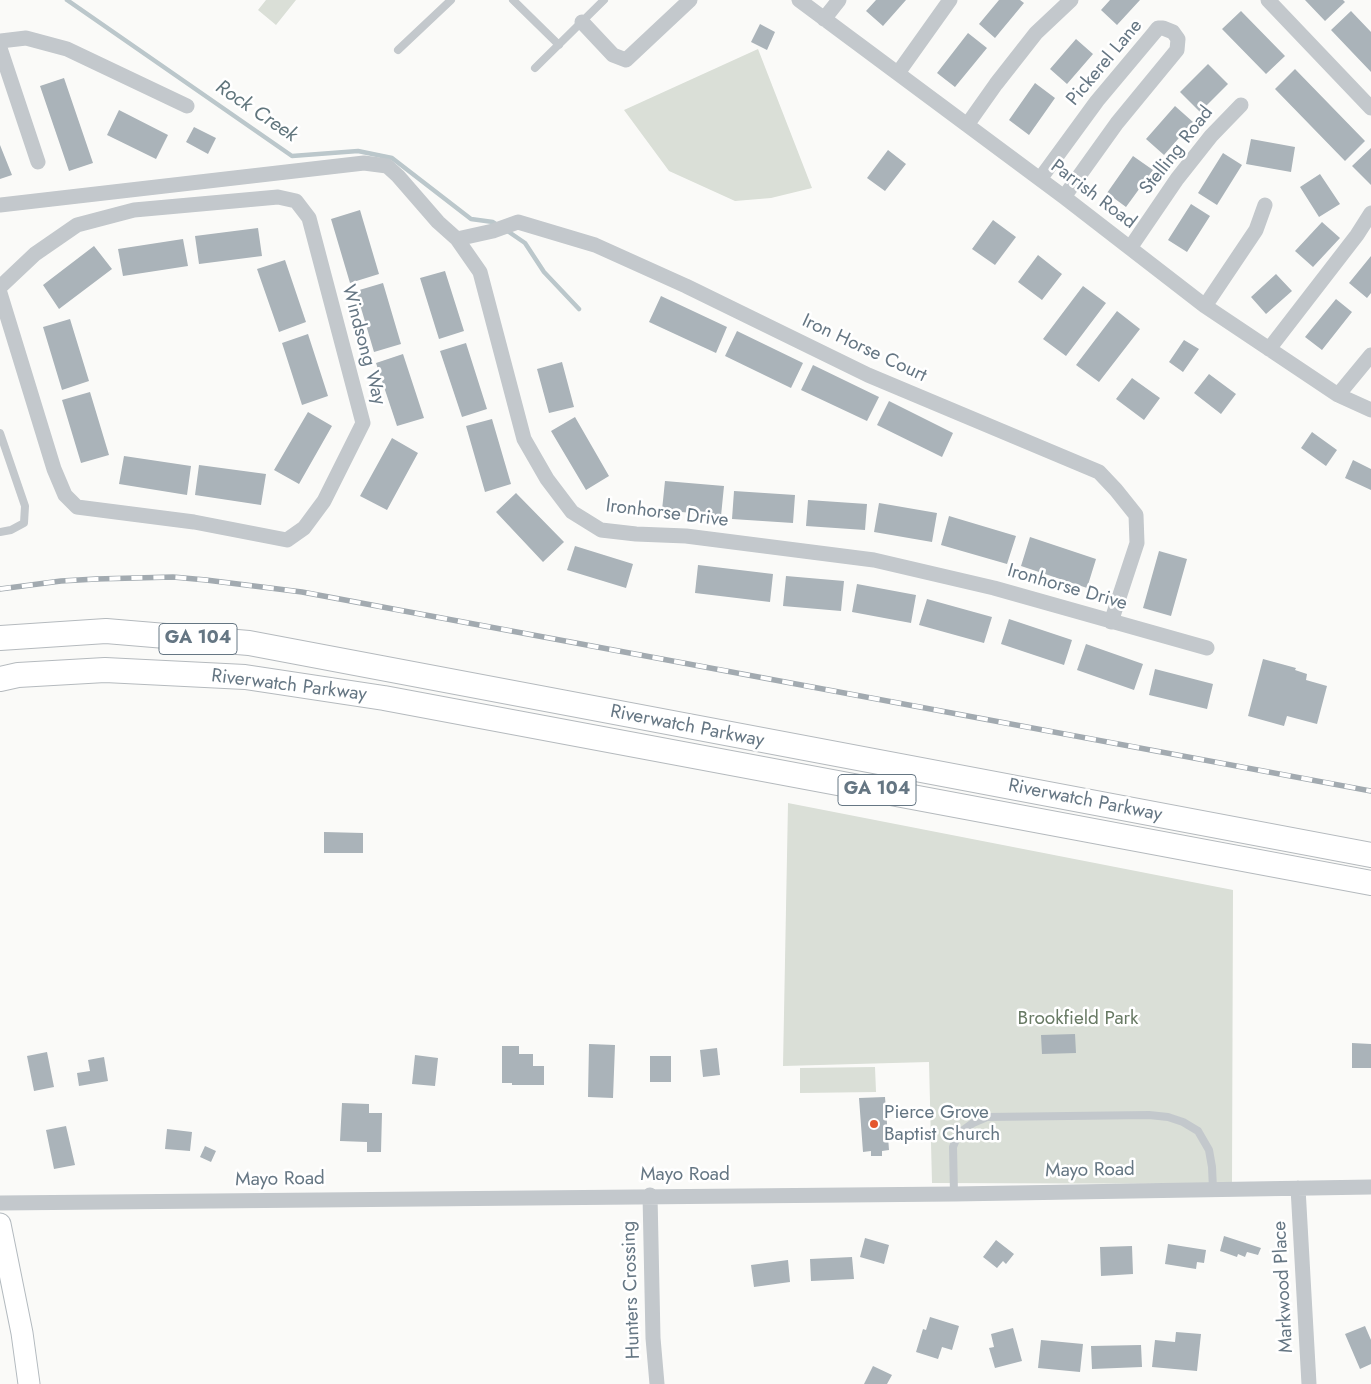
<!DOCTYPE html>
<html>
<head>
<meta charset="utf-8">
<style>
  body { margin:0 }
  canvas { display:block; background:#fafaf8 }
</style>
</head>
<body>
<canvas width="1371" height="1384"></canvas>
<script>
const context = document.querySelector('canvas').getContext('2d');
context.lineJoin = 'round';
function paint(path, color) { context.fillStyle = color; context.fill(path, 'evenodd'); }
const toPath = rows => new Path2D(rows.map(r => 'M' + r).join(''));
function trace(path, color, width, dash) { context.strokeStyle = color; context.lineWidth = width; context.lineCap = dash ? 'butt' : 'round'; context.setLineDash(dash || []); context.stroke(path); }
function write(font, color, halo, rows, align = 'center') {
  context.font = font + ' Jost,sans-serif'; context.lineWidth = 5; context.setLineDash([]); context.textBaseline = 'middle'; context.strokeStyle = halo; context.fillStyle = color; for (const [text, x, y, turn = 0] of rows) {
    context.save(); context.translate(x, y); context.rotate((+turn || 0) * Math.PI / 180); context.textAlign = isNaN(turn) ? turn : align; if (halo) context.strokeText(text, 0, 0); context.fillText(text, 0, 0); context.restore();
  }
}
const green = toPath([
  [266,0,296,0,276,25,258,10],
  [758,49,812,188,771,198,735,201,669,171,624,110],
  [788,803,1233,890,1232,1184,932,1183,929,1062,783,1066],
  [875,1067,876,1092,800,1093,800,1068]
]);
const stream = toPath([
  [67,0,292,156,358,151,392,158,471,219,493,222,499,226],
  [506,230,525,243,544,272,579,309]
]);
const building = toPath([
  [876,0,906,0,883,26,866,11],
  [999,0,1020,0,1024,3,995,38,979,24],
  [1110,0,1140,0,1117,25,1101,10],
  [1305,0,1343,0,1345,2,1325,21],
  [1241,11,1285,56,1266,74,1222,29],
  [1351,11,1371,32,1371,72,1331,30],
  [760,24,775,32,767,50,751,42],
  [968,33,987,48,955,87,937,73],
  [1076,39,1093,54,1067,84,1050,69],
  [1208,64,1228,84,1200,112,1180,92],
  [1295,69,1365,141,1345,161,1275,89],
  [64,78,93,163,69,171,40,86],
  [1035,83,1055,98,1029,135,1009,120],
  [1175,106,1193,122,1164,155,1146,139],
  [119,110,168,135,156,159,107,135],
  [194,127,216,138,208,154,186,142],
  [1251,139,1295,147,1291,172,1246,164],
  [0,145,12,175,0,179],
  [1371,148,1371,185,1352,166],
  [888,150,906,164,885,191,867,178],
  [1223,153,1242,165,1217,205,1198,193],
  [1133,156,1153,170,1126,207,1107,193],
  [1320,174,1340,204,1319,217,1300,187],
  [1191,204,1210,216,1187,252,1168,240],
  [360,210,379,274,350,283,331,219],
  [993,220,1016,237,995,265,972,249],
  [1322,222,1340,238,1313,267,1295,251],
  [258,228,262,256,199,264,195,236],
  [183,239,188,266,123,276,118,249],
  [94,246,112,269,59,309,43,285],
  [1038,255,1062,274,1042,300,1018,282],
  [1371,256,1371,293,1367,298,1349,283],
  [285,260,306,322,279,332,257,269],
  [445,271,464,331,439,339,420,278],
  [1276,274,1292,291,1266,314,1251,297],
  [383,283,401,344,374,352,356,291],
  [1083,286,1106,303,1066,356,1043,339],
  [661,296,727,327,716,353,649,322],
  [1336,299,1352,312,1322,350,1305,337],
  [1117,311,1140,329,1099,382,1076,365],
  [70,319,89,381,62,390,43,327],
  [737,331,803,363,791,388,725,356],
  [308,334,328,396,302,405,282,343],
  [1184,340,1199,349,1183,372,1169,362],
  [466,343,487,409,462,417,440,351],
  [403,354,424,418,397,426,376,363],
  [562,362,574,407,549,413,537,369],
  [813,365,879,397,867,421,801,390],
  [1209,374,1236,394,1221,414,1194,393],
  [1132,378,1160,398,1144,420,1116,399],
  [90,392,109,455,81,463,62,400],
  [889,401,953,433,942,457,877,425],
  [308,412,332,426,299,484,274,470],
  [575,417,609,476,586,490,551,431],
  [492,419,511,484,485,492,466,426],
  [1312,432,1337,450,1326,466,1301,448],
  [392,438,418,453,387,510,360,496],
  [124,456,191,466,187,495,119,484],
  [1353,460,1371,469,1371,490,1345,478],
  [199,465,266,474,261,505,195,495],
  [665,481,724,486,721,516,662,510],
  [734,491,795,495,793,523,732,519],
  [516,493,564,542,543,562,496,512],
  [808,500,867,504,865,530,806,526],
  [879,503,937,513,932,542,874,532],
  [949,516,1016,536,1007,564,941,545],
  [1030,537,1096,559,1087,588,1021,566],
  [575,546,633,564,626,588,567,570],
  [1159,551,1187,559,1171,616,1143,608],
  [698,565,773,574,770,602,695,593],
  [786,576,844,581,841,611,783,606],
  [857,584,916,595,911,623,852,612],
  [927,599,992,617,984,643,919,625],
  [1009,619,1072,640,1064,665,1001,644],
  [1086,644,1143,664,1134,690,1077,670],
  [1263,659,1296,668,1295,670,1307,674,1306,680,1327,686,1317,724,1287,716,1284,726,1248,716],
  [1155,669,1213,684,1207,709,1149,695],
  [324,832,363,833,363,853,324,853],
  [1075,1034,1076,1053,1042,1054,1041,1035],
  [1352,1043,1371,1044,1371,1068,1352,1068],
  [589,1044,615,1045,613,1098,588,1097],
  [502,1046,519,1046,519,1054,533,1054,533,1066,544,1066,544,1085,512,1085,512,1083,502,1083],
  [717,1048,720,1075,703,1077,700,1050],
  [47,1052,54,1087,34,1091,27,1056],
  [415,1055,438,1058,435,1086,412,1084],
  [650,1056,671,1056,671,1082,650,1082],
  [104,1057,108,1081,79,1086,77,1073,90,1071,88,1060],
  [885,1097,889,1150,882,1151,882,1156,871,1156,871,1151,863,1152,859,1098],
  [342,1103,369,1104,369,1113,382,1113,381,1152,367,1152,367,1142,340,1141],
  [66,1126,75,1165,54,1169,46,1130],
  [167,1129,192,1132,190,1151,165,1149],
  [205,1146,216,1151,211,1162,200,1157],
  [1224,1236,1261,1248,1258,1255,1247,1252,1245,1257,1238,1254,1237,1257,1220,1251],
  [865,1238,889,1245,884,1264,860,1257],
  [996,1240,1014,1254,1006,1264,1003,1261,997,1268,983,1257],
  [1168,1244,1206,1250,1204,1263,1197,1262,1196,1269,1165,1264],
  [1132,1246,1133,1274,1101,1276,1100,1247],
  [852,1257,854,1279,811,1281,810,1259],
  [788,1260,790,1282,754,1287,751,1265],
  [930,1317,959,1326,952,1350,942,1347,938,1359,916,1352,923,1329,926,1330],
  [1365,1326,1371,1340,1371,1364,1360,1369,1345,1334],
  [1013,1328,1022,1361,995,1368,989,1348,994,1347,991,1334],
  [1176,1332,1201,1334,1197,1371,1152,1367,1155,1340,1175,1342],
  [1041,1340,1083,1344,1080,1372,1038,1368],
  [1141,1345,1142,1367,1092,1369,1091,1346],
  [873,1366,892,1375,887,1384,864,1384]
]);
const lane = toPath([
  [513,0,559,45],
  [398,50,451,0],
  [535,68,604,0],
  [0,433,25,506,24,523,11,530,0,532],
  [954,1194,953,1147,957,1137,962,1131,973,1123,987,1117,1149,1115,1168,1117,1183,1122,1198,1131,1209,1150,1212,1167,1213,1189]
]);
const street = toPath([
  [799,0,1064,197,1205,306,1338,395,1371,410],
  [1268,0,1371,108],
  [824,19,839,0],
  [582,22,613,55,626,60,690,0],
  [0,41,26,38,67,49,187,106],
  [0,48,38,162],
  [898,73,950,0],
  [967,125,996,84,1036,33,1071,0],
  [1040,179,1097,101,1154,33,1158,28,1163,28,1173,32,1178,39,1177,50,1117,123,1064,197],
  [0,205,364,163,387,166,398,176,438,222,457,239,480,272,524,439,547,479,572,512,601,530,636,534,686,536,874,560,994,588,1207,648],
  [457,239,493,231,518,222,595,245,686,286,868,375,1099,472,1116,490,1136,515,1137,543,1111,622],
  [1130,248,1177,179,1211,136,1241,105],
  [0,287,35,254,77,225,134,210,278,197,296,201,309,218,363,423,324,501,304,528,287,540,194,522,77,507,65,495,54,469,0,293],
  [1205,306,1256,230,1265,205],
  [1269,349,1357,235,1371,213],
  [1338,395,1371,355],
  [1298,1188,1309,1384],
  [650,1195,653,1338,657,1384],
  [0,1203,954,1194,1371,1187]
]);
const secondary = toPath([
  [0,1224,22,1333,29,1384]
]);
const primary = toPath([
  [0,638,106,631,249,643,1371,855],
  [0,679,18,675,105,670,245,677,384,698,1371,883]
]);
const rail = toPath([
  [0,589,61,581,96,579,173,577,206,580,302,592,1371,791]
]);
const markers = [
  [874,1124,5,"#e4572e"]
];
const shields = [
  [198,639,78],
  [877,790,78]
];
const shieldNames = [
  ["GA 104",198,639],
  ["GA 104",877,790]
];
const streetNames = [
  ["Pickerel Lane",1105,63,-50],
  ["Stelling Road",1177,151,-52],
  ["Parrish Road",1093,195,37],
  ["Windsong Way",363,345,75],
  ["Iron Horse Court",864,349,25],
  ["Ironhorse Drive",667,514,7],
  ["Ironhorse Drive",1067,588,16],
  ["Riverwatch Parkway",289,686,7],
  ["Riverwatch Parkway",687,727,11],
  ["Riverwatch Parkway",1085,801,11],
  ["Mayo Road",1090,1171,-1],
  ["Mayo Road",685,1175],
  ["Mayo Road",280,1180,-1],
  ["Markwood Place",1284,1287,-93],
  ["Hunters Crossing",632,1290,-92]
];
const parkNames = [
  ["Brookfield Park",1078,1019]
];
const poiNames = [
  ["Pierce Grove",884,1113],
  ["Baptist Church",884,1135]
];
const waterNames = [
  ["Rock Creek",256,112,34]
];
paint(green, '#dadfd7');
trace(stream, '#bbc7cb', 4.5);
paint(building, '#aab3b9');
trace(secondary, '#b3babf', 23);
trace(primary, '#b5babe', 26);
trace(lane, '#c3c8cc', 8);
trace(street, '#c3c8cc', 15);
trace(secondary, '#fff', 21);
trace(primary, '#fff', 24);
trace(rail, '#a2aab0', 5.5);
trace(rail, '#fff', 4, [11]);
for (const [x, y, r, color] of markers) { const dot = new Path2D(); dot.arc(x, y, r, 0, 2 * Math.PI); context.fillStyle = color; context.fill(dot); trace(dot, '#fff', 2); }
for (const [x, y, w] of shields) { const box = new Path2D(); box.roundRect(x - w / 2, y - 15.5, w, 31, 4); context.fillStyle = '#fff'; context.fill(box); trace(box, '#657683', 1); }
write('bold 18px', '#657683', null, shieldNames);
write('19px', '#657683', '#fff', streetNames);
write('19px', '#687a64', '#fff', parkNames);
write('19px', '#657683', '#fff', poiNames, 'left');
write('italic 20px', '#60757c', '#fff', waterNames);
</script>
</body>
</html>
